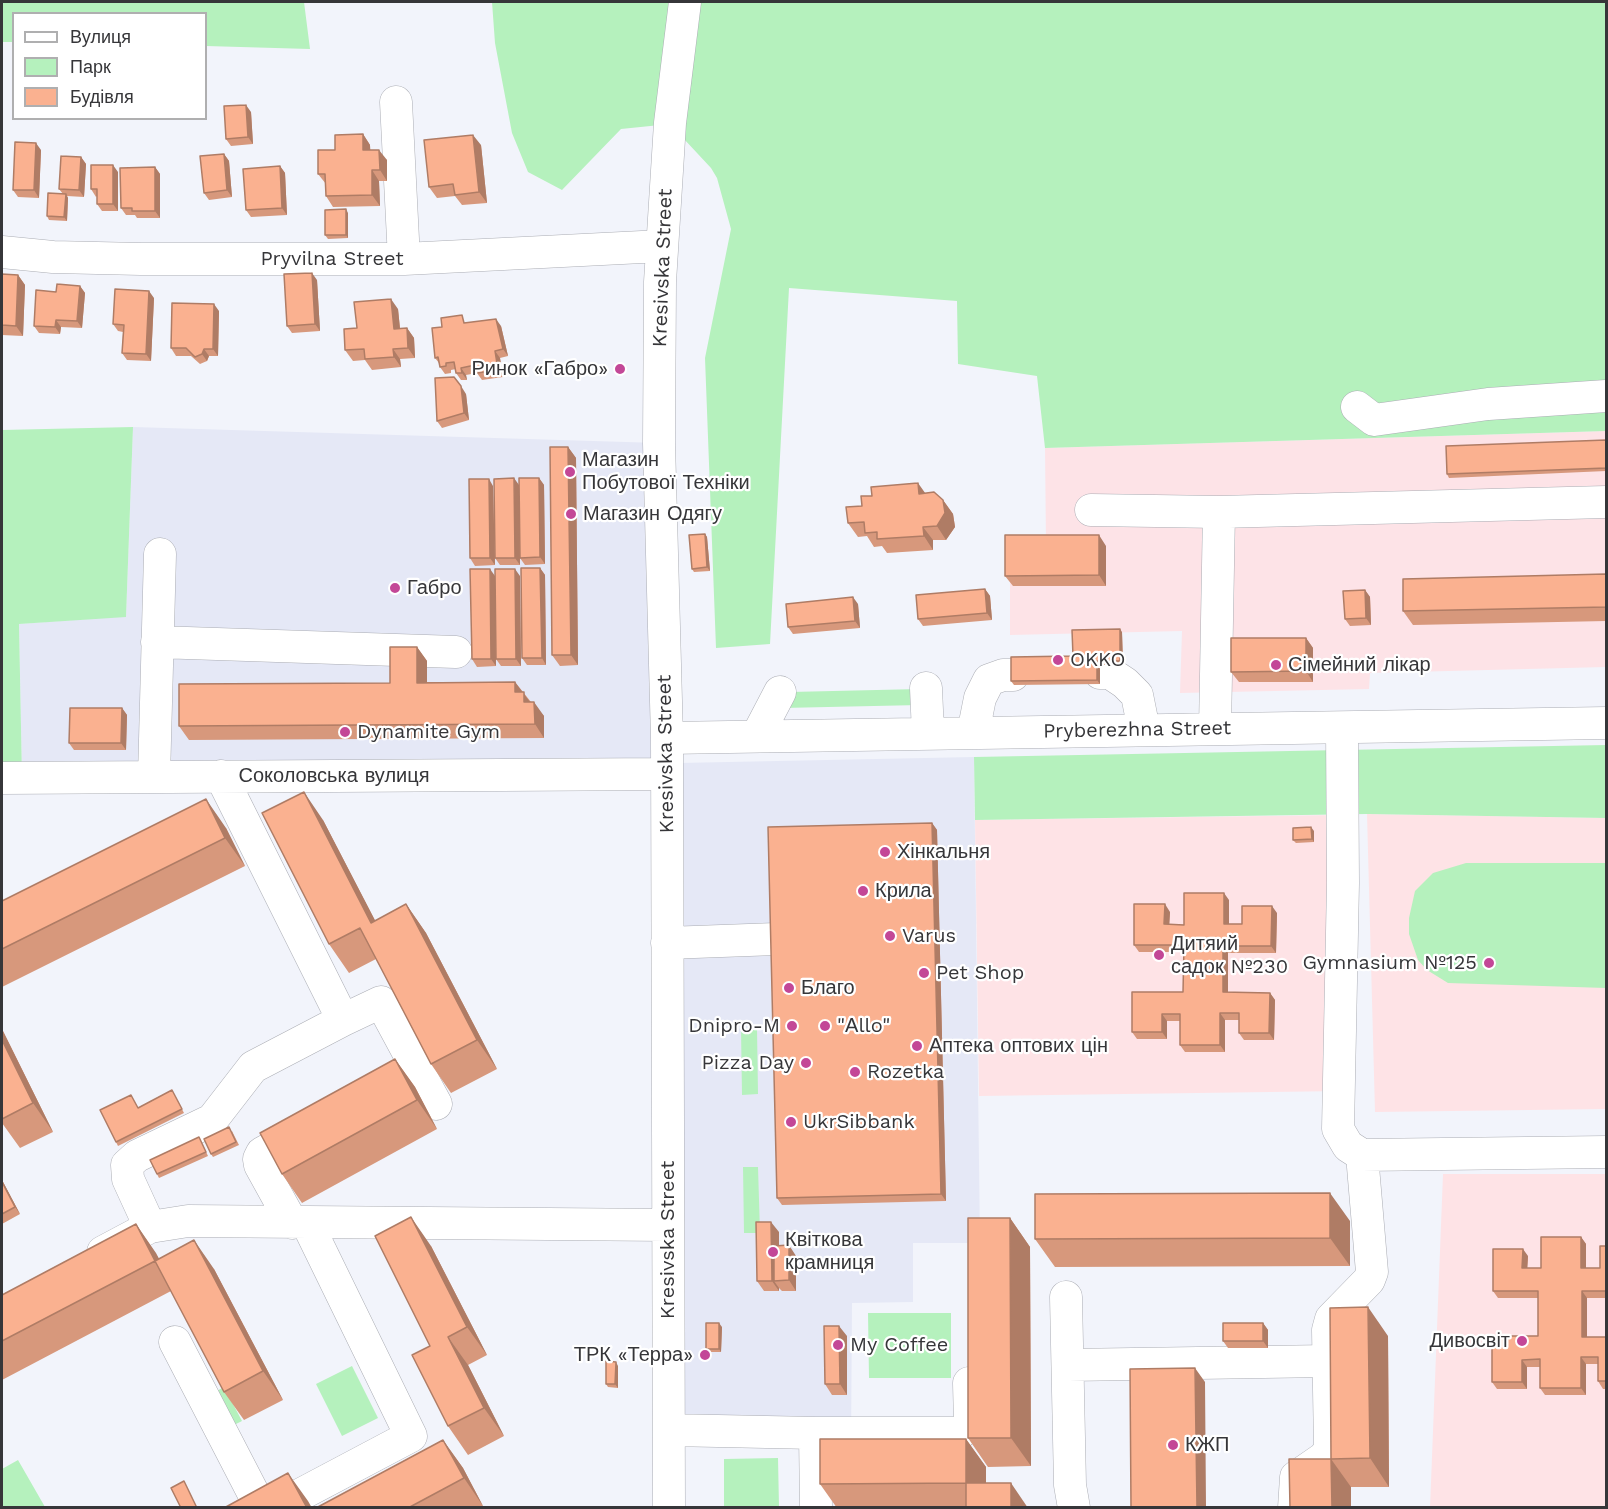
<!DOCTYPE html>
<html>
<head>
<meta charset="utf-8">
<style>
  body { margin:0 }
  #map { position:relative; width:1608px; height:1509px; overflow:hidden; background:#f2f4fb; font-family:"Work Sans",sans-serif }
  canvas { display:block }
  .frame { position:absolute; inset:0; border:3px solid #363639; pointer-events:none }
  .legend { position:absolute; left:12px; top:12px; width:195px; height:108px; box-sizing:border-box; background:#fff; border:2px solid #afafb0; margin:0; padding:8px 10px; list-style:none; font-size:18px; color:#363639 }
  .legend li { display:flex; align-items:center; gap:12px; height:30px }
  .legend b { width:30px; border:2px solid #afafb0 }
</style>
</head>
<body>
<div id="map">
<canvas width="1608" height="1509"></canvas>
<div class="frame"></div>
<ul class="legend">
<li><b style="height:8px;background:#fff"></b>Вулиця</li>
<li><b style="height:16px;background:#b5f1bd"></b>Парк</li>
<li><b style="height:16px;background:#fab190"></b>Будівля</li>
</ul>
</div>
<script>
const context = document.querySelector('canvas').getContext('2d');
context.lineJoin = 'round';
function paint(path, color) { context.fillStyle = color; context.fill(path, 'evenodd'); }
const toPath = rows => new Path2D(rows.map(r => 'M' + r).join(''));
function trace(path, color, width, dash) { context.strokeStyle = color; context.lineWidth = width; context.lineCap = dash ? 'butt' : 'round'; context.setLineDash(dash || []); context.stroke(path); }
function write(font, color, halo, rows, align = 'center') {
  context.font = font + ' "Work Sans",sans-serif'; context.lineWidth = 4.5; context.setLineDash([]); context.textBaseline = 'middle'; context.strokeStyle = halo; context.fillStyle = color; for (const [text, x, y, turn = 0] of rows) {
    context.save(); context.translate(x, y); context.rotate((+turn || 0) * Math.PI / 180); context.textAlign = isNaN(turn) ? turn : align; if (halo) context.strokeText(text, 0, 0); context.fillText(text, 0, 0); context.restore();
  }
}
const built = toPath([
  [133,427,659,443,667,774,22,778,19,624,126,616],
  [974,757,980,1243,913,1243,913,1302,852,1303,851,1446,678,1443,679,763]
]);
const industrial = toPath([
  [1606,431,1606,667,1370,673,1369,689,1180,693,1182,631,1010,635,1010,544,1046,544,1045,448]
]);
const education = toPath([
  [1367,814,1606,818,1606,1109,1375,1112],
  [1339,815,1343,1091,979,1096,975,820],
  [1443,1174,1606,1174,1606,1507,1430,1508]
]);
const green = toPath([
  [2,2,304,2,310,49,206,46,206,14,14,14,13,42,2,42],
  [492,2,1606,2,1606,431,1045,448,1037,376,958,364,957,301,789,288,770,644,716,648,705,358,731,229,717,178,711,168,670,124,621,129,562,190,528,172,512,133,495,43],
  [133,427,126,617,19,624,22,778,2,778,2,430],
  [920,689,920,705,782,708,790,692],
  [1606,745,1606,818,1367,814,975,820,974,757],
  [1466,863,1606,863,1606,988,1448,983,1427,970,1418,960,1409,934,1409,918,1415,891,1433,873],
  [757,1028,758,1094,742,1095,741,1029],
  [743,1167,758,1167,760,1233,744,1233],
  [868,1313,951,1313,951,1378,869,1378],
  [352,1366,378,1418,342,1436,316,1384],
  [224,1387,242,1421,230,1427,213,1393],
  [778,1458,779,1507,724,1507,724,1459],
  [18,1460,45,1507,2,1507,2,1469]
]);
const minor = toPath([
  [396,102,404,259],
  [2,252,53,257,141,259,404,259,662,246],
  [1357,407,1374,420,1488,404,1606,396],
  [1091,510,1219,512],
  [157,642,456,652],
  [1100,673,1110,673,1125,683,1137,695,1144,730],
  [926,688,928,733],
  [1342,728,1343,883,1338,1129,1348,1146,1362,1155,1606,1152],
  [1215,729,1219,512,1606,502],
  [973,733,980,698,989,680,1003,675,1013,675],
  [757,736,780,692],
  [667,738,1606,723],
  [221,776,343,1020,381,1002,436,1104],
  [154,777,160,554],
  [2,778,667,774],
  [667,943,776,939],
  [292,1223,260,1165,259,1159,262,1153,306,1129],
  [150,1227,128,1179,127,1165,137,1156,212,1120,253,1067,343,1020],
  [103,1252,150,1227,188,1221,668,1225],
  [1066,1297,1070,1485,1074,1508],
  [175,1342,261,1508],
  [1068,1365,1328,1361],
  [669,1430,815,1433,816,1508],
  [815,1433,960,1433,970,1423,969,1383],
  [275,1508,411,1436,307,1223],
  [669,1508,667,738,659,443,660,282,670,123,685,2],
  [1294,1508,1296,1477,1325,1457,1330,1448,1328,1330,1331,1319,1369,1280,1372,1272,1362,1155]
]);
const wall = toPath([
  [251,112,253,144,231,146,226,139],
  [363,134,370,145,370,150,387,160,387,181,379,181,380,206,333,207,326,196,326,184,318,174,335,150],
  [481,145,487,203,462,205,455,196,437,198,429,187],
  [41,150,39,198,18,197,13,190],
  [224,154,229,161,232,197,209,200,204,193],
  [81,157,86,164,84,197,67,196,68,198,67,221,49,220,47,216,63,194,59,189],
  [280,166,285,173,287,215,251,217,246,210],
  [155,167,160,174,160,218,137,218,135,215,126,215,121,208],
  [118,172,118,211,102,211,97,204,97,196,96,197,91,189],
  [348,213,348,238,328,239,325,235],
  [2,274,18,275,25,285,23,336,2,335],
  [317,280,320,331,292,333,287,326],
  [80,286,85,293,82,328,61,327,60,334,39,333,34,326,56,292],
  [154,298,151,361,127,360,122,353,123,332,118,331,113,324],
  [398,309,400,328,407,328,414,338,415,358,400,359,401,367,372,370,365,360,353,361,345,350,357,328],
  [219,311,218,356,209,356,207,361,200,364,191,356,176,356,171,348],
  [467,323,501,326,508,356,500,358,503,377,482,380,477,373,466,375,467,380,461,380,456,373,456,369,451,370,451,373,445,374,440,367,439,363,435,358],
  [466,394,469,420,442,428,437,421],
  [1606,440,1606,471,1449,478,1447,474],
  [568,447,576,458,578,665,560,666,552,655],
  [539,478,544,485,545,564,525,565,520,558],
  [519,485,520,565,500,565,495,558],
  [493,486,495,565,475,566,470,558],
  [925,493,943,500,953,514,955,527,946,540,933,540,933,550,887,553,882,546,874,547,867,536,858,537,848,523,862,506],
  [705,534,707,537,710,571,694,572,692,569],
  [1106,546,1106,586,1013,586,1005,576],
  [540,568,545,575,546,665,527,665,522,658],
  [1606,574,1606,621,1413,625,1403,611],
  [495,576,496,666,477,667,472,659],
  [520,576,521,666,501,666,496,659],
  [985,589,990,596,992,620,923,626,918,619],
  [1365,590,1370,597,1371,625,1350,626,1345,619],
  [858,604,860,628,793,634,788,627],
  [1122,632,1123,664,1100,665,1100,684,1014,685,1011,681,1073,656],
  [1306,638,1313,648,1313,682,1239,682,1231,672],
  [417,647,427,661,427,682,515,682,531,702,544,716,544,738,189,740,179,726,390,683],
  [122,708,127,715,126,750,74,750,69,743],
  [323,820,375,921,406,904,426,933,497,1069,451,1093,431,1064,376,959,349,973,329,944],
  [932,823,937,830,946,1201,782,1205,777,1198],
  [226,828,245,866,2,987,2,901],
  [1314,831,1314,842,1296,843,1293,840],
  [1229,900,1229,924,1242,924,1277,913,1276,953,1228,953,1228,992,1270,993,1275,1000,1274,1040,1244,1040,1239,1033,1239,1020,1225,1020,1225,1052,1185,1052,1180,1045,1180,1021,1167,1021,1167,1039,1137,1039,1132,1032,1183,992,1184,952,1139,952,1134,945,1170,912,1169,924,1184,925],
  [2,1029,53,1132,20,1148,2,1123],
  [395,1059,415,1087,437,1129,302,1203,282,1174],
  [172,1090,184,1113,118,1146,116,1142,131,1095,138,1108],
  [232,1131,239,1145,213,1157,211,1154],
  [199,1137,208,1156,159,1178,157,1174],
  [2,1180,20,1214,2,1224],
  [1010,1218,1030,1247,1031,1466,988,1467,968,1438],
  [1350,1221,1350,1266,1055,1267,1035,1239],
  [136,1224,159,1259,214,1269,283,1400,244,1420,224,1392,171,1291,2,1380,2,1295],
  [779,1232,779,1246,796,1256,796,1291,782,1291,779,1288,779,1291,764,1291,757,1281],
  [1581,1237,1586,1244,1586,1268,1600,1268,1606,1246,1606,1298,1587,1298,1587,1337,1606,1337,1606,1389,1603,1389,1598,1381,1598,1364,1586,1364,1586,1395,1545,1395,1540,1388,1540,1367,1527,1367,1527,1389,1497,1389,1492,1382,1538,1336,1538,1298,1498,1298,1493,1291,1528,1256,1527,1268,1541,1268],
  [431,1246,487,1355,468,1365,504,1436,468,1455,448,1426,430,1346],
  [1263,1323,1268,1330,1268,1348,1228,1348,1223,1341],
  [722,1327,721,1352,708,1352,706,1349],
  [847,1336,847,1395,832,1395,825,1384],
  [1388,1336,1389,1487,1351,1487,1351,1508,1290,1508,1331,1459],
  [618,1366,618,1388,608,1387,606,1384],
  [966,1439,986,1467,986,1483,1028,1508,837,1508,820,1484],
  [443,1440,463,1468,483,1506,481,1508,316,1508]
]);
const shadedWall = toPath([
  [246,105,251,112,253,144,248,137],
  [363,134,370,145,371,160,363,150],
  [473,135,481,145,487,203,479,192],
  [36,143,41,150,39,198,34,190],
  [379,150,387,160,387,181,380,170],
  [224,154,229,161,232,197,227,190],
  [81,157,86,164,84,197,79,190],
  [113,165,118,172,118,211,113,204],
  [280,166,285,173,287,215,282,208],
  [155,167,160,174,160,218,155,211],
  [372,170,379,181,380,206,372,195],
  [66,194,68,198,67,221,64,217],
  [346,209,348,213,348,238,346,235],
  [312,273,317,280,320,331,315,324],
  [18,275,25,285,23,336,16,326],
  [80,286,85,293,82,328,77,321],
  [149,291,154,298,151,361,146,354],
  [391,299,398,309,401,339,394,329],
  [214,304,219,311,218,356,213,349],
  [496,319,501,326,508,356,503,349],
  [56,320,61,327,60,334,55,327],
  [407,328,414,338,415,358,408,348],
  [204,349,209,356,207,361,202,354],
  [393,349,400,359,401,367,394,357],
  [495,351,500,358,503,377,498,370],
  [461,368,466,375,467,380,462,373],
  [461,386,466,394,469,420,464,413],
  [568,447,576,458,578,665,571,655],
  [514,478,519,485,520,565,515,558],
  [539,478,544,485,545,564,540,557],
  [489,479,493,486,495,565,490,558],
  [918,483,928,497,919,494],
  [943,500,953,514,955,527,946,540,937,526],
  [923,527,933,540,933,550,924,536],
  [705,534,707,537,710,571,707,567],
  [1099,535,1106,546,1106,586,1099,575],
  [540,568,545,575,546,665,542,658],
  [490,569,495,576,496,666,491,659],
  [515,569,520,576,521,666,516,659],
  [985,589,990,596,992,620,987,613],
  [1365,590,1370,597,1371,625,1366,618],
  [853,597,858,604,860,628,855,621],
  [1120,629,1122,632,1123,664,1120,661],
  [1306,638,1313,648,1313,682,1306,671],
  [417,647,427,661,427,696,417,683],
  [1097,661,1100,665,1100,684,1097,680],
  [515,682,533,706,533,716,515,692],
  [534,702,544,716,544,738,535,724],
  [122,708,127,715,126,750,121,743],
  [304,792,323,820,391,951,371,923],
  [206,799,226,828,245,866,225,838],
  [932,823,937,830,946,1201,941,1194],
  [1311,827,1314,831,1314,842,1312,839],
  [1224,893,1229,900,1229,931,1224,924],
  [406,904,426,933,497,1069,477,1040],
  [1165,904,1170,912,1169,931,1164,924],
  [1272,906,1277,913,1276,953,1271,946],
  [1223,946,1228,953,1228,1000,1223,992],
  [1270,993,1275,1000,1274,1040,1269,1033],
  [1220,1013,1225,1020,1225,1052,1220,1045],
  [1162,1014,1167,1021,1167,1039,1162,1032],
  [2,1029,53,1132,33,1103,2,1040],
  [395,1059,415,1087,437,1129,417,1100],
  [2,1180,20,1214,15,1207,2,1182],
  [1330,1193,1350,1221,1350,1266,1330,1238],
  [411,1217,431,1246,487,1355,467,1327],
  [1010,1218,1030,1247,1031,1466,1011,1438],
  [771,1222,779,1232,779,1281,774,1281,779,1288,779,1291,772,1281],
  [136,1224,156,1253,175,1289,155,1261],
  [1581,1237,1586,1244,1586,1275,1581,1268],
  [194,1240,214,1269,283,1400,263,1371],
  [789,1245,796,1256,796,1291,789,1280],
  [1523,1249,1528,1256,1527,1275,1522,1268],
  [1582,1291,1587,1298,1587,1344,1582,1337],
  [1368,1307,1388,1336,1389,1487,1370,1458],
  [719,1323,722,1327,721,1352,719,1349],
  [1263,1323,1268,1330,1268,1348,1263,1341],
  [839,1326,847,1336,847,1395,840,1384],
  [448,1337,468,1365,504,1436,484,1408],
  [1581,1357,1586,1364,1586,1395,1581,1388],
  [1522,1360,1527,1367,1527,1389,1522,1382],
  [616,1362,618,1366,618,1388,615,1384],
  [1195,1368,1205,1382,1206,1508,1197,1508],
  [966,1439,986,1467,986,1508,966,1483],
  [443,1440,463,1468,483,1506,464,1478],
  [1331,1459,1351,1487,1351,1508,1332,1508],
  [288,1473,308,1501,312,1508,307,1508],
  [1011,1483,1028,1508,1011,1508]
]);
const building = toPath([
  [246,105,248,137,226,139,224,106,246,105],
  [363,134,363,150,379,150,380,170,372,170,372,195,326,196,325,174,318,174,318,150,335,150,335,135,363,134],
  [473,135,479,192,455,195,453,184,429,187,424,140,473,135],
  [15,142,36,143,34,190,13,190,15,142],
  [224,154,227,190,204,193,200,156,224,154],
  [61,156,81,157,79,190,59,189,61,156],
  [91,165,113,165,113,204,97,204,97,189,91,189,91,165],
  [280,166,282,208,246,210,243,169,280,166],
  [155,167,155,211,132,211,132,208,121,208,120,168,155,167],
  [48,193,66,194,64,217,47,216,48,193],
  [346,209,346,235,325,235,325,210,346,209],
  [312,273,315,324,287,326,284,274,312,273],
  [2,274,18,275,16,326,2,325,2,274],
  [57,284,80,286,77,321,56,320,55,327,34,326,36,290,56,292,57,284],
  [115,289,149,291,146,354,122,353,124,325,113,324,115,289],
  [391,299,394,329,407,328,408,348,393,349,394,357,365,359,364,349,345,350,344,329,357,328,354,302,391,299],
  [172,303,214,304,213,349,204,349,202,354,195,357,186,348,171,348,172,303],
  [462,315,464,323,496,319,503,349,495,351,498,370,477,373,475,365,461,368,462,373,456,373,454,362,446,363,446,366,440,367,438,357,435,358,432,328,442,327,441,318,462,315],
  [454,377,461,386,464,413,437,421,435,378,454,377],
  [1606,440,1606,468,1447,474,1446,446,1606,440],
  [550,447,568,447,571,655,552,655,550,447],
  [514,478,515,558,495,558,494,479,514,478],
  [519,478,539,478,540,557,520,558,519,478],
  [469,479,489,479,490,558,470,558,469,479],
  [918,483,919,494,934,492,943,500,945,513,937,526,923,527,924,536,877,539,877,532,865,533,864,522,848,523,846,507,862,506,861,496,872,496,871,487,918,483],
  [705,534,707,567,692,569,689,535,705,534],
  [1005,535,1099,535,1099,575,1005,576,1005,535],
  [521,568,540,568,542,658,522,658,521,568],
  [470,569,490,569,491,659,472,659,470,569],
  [495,569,515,569,516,659,496,659,495,569],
  [1606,574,1606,607,1403,611,1403,579,1606,574],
  [985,589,987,613,918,619,916,595,985,589],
  [1365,590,1366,618,1345,619,1343,591,1365,590],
  [853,597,855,621,788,627,786,604,853,597],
  [1120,629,1120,661,1097,661,1097,680,1011,681,1011,657,1073,656,1072,630,1120,629],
  [1231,638,1306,638,1306,671,1231,672,1231,638],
  [390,647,417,647,417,683,515,682,515,692,524,692,524,702,534,702,535,724,179,726,179,684,390,683,390,647],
  [70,708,122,708,121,743,69,743,70,708],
  [304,792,371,923,406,904,477,1040,431,1064,360,928,329,944,262,813,304,792],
  [206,799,225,838,2,949,2,901,206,799],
  [932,823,941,1194,777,1198,768,827,932,823],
  [1311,827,1312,839,1293,840,1293,828,1311,827],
  [1184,893,1224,893,1224,924,1242,924,1242,906,1272,906,1271,946,1223,946,1223,992,1270,993,1269,1033,1239,1033,1239,1013,1220,1013,1220,1045,1180,1045,1180,1014,1162,1014,1162,1032,1132,1032,1132,992,1183,992,1184,945,1134,945,1134,904,1165,904,1164,924,1184,925,1184,893],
  [2,1040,33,1103,2,1119,2,1040],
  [395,1059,417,1100,282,1174,260,1133,395,1059],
  [172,1090,182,1109,116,1142,100,1110,131,1095,138,1108,172,1090],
  [229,1127,236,1142,211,1154,204,1139,229,1127],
  [199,1137,206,1152,157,1174,150,1160,199,1137],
  [2,1182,15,1207,2,1214,2,1182],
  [1330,1193,1330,1238,1035,1239,1035,1194,1330,1193],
  [411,1217,467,1327,448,1337,484,1408,448,1426,412,1355,430,1346,375,1236,411,1217],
  [968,1218,1010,1218,1011,1438,968,1438,968,1218],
  [756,1222,771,1222,772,1281,757,1281,756,1222],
  [136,1224,155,1261,2,1341,2,1295,136,1224],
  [1541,1237,1581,1237,1581,1268,1600,1268,1600,1246,1606,1246,1606,1291,1582,1291,1582,1337,1606,1337,1606,1381,1598,1381,1598,1357,1581,1357,1581,1388,1540,1388,1540,1359,1522,1360,1522,1382,1492,1382,1492,1336,1538,1336,1538,1291,1493,1291,1493,1249,1523,1249,1522,1268,1541,1268,1541,1237],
  [194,1240,263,1371,224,1392,155,1261,194,1240],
  [789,1245,789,1280,774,1281,774,1246,789,1245],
  [1368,1307,1370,1458,1331,1459,1330,1308,1368,1307],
  [706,1323,719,1323,719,1349,706,1349,706,1323],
  [1223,1323,1263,1323,1263,1341,1223,1341,1223,1323],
  [824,1326,839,1326,840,1384,825,1384,824,1326],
  [606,1361,616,1362,615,1384,606,1384,606,1361],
  [1195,1368,1197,1508,1131,1508,1130,1369,1195,1368],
  [820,1439,966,1439,966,1483,820,1484,820,1439],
  [443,1440,464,1478,408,1508,316,1508,443,1440],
  [1289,1459,1331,1459,1332,1508,1290,1508,1289,1459],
  [288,1473,307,1508,224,1508,288,1473],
  [184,1481,197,1508,181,1508,171,1488,184,1481],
  [966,1483,1011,1483,1011,1508,966,1508,966,1483]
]);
const markers = [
  [620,369,6,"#c34797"],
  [570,472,6,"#c34797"],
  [571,514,6,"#c34797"],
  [395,588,6,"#c34797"],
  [1058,660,6,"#c34797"],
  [1276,665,6,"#c34797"],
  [345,732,6,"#c34797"],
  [885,852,6,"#c34797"],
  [863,891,6,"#c34797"],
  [890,936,6,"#c34797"],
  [1159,955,6,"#c34797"],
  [1489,963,6,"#c34797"],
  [924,973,6,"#c34797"],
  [789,988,6,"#c34797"],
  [792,1026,6,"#c34797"],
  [825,1026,6,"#c34797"],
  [917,1046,6,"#c34797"],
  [806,1063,6,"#c34797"],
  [855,1072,6,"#c34797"],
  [791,1122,6,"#c34797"],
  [773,1252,6,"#c34797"],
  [1522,1341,6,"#c34797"],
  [838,1345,6,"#c34797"],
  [705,1355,6,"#c34797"],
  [1173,1445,6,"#c34797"]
];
const streetNames = [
  ["Pryvilna Street",332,259],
  ["Kresivska Street",663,268,-88],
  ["Pryberezhna Street",1137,730,-1],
  ["Kresivska Street",666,754,-91],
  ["Соколовська вулиця",334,776],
  ["Kresivska Street",668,1240,-90]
];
const poiNames = [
  ["Ринок «Габро»",608,369,"right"],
  ["Магазин",582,460],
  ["Побутової Техніки",582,483],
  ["Магазин Одягу",583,514],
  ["Габро",407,588],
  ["OKKO",1070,660],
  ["Сімейний лікар",1288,665],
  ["Dynamite Gym",357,732],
  ["Хінкальня",897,852],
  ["Крила",875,891],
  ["Varus",902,936],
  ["Дитяий",1171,944],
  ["садок №230",1171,967],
  ["Gymnasium №125",1477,963,"right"],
  ["Pet Shop",936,973],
  ["Благо",801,988],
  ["Dnipro-M",780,1026,"right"],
  ["\"Аllo\"",837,1026],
  ["Аптека оптових цін",929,1046],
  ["Pizza Day",794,1063,"right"],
  ["Rozetka",867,1072],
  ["UkrSibbank",803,1122],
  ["Квіткова",785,1240],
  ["крамниця",785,1263],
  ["Дивосвіт",1510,1341,"right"],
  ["My Coffee",850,1345],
  ["ТРК «Терра»",693,1355,"right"],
  ["КЖП",1185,1445]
];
paint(built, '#e5e8f6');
paint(industrial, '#fde3e7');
paint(education, '#fee3e6');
paint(green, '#b5f1bd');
trace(minor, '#abadb4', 33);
trace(minor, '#fff', 32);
paint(wall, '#d7987c');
paint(shadedWall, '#af7c65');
paint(building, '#fab190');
trace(building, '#af7c65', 1.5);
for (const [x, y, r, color] of markers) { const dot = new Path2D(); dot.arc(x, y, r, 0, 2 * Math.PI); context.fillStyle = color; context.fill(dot); trace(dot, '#fff', 2); }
write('20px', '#363639', '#fff', streetNames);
write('20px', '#363639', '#fff', poiNames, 'left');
</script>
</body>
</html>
